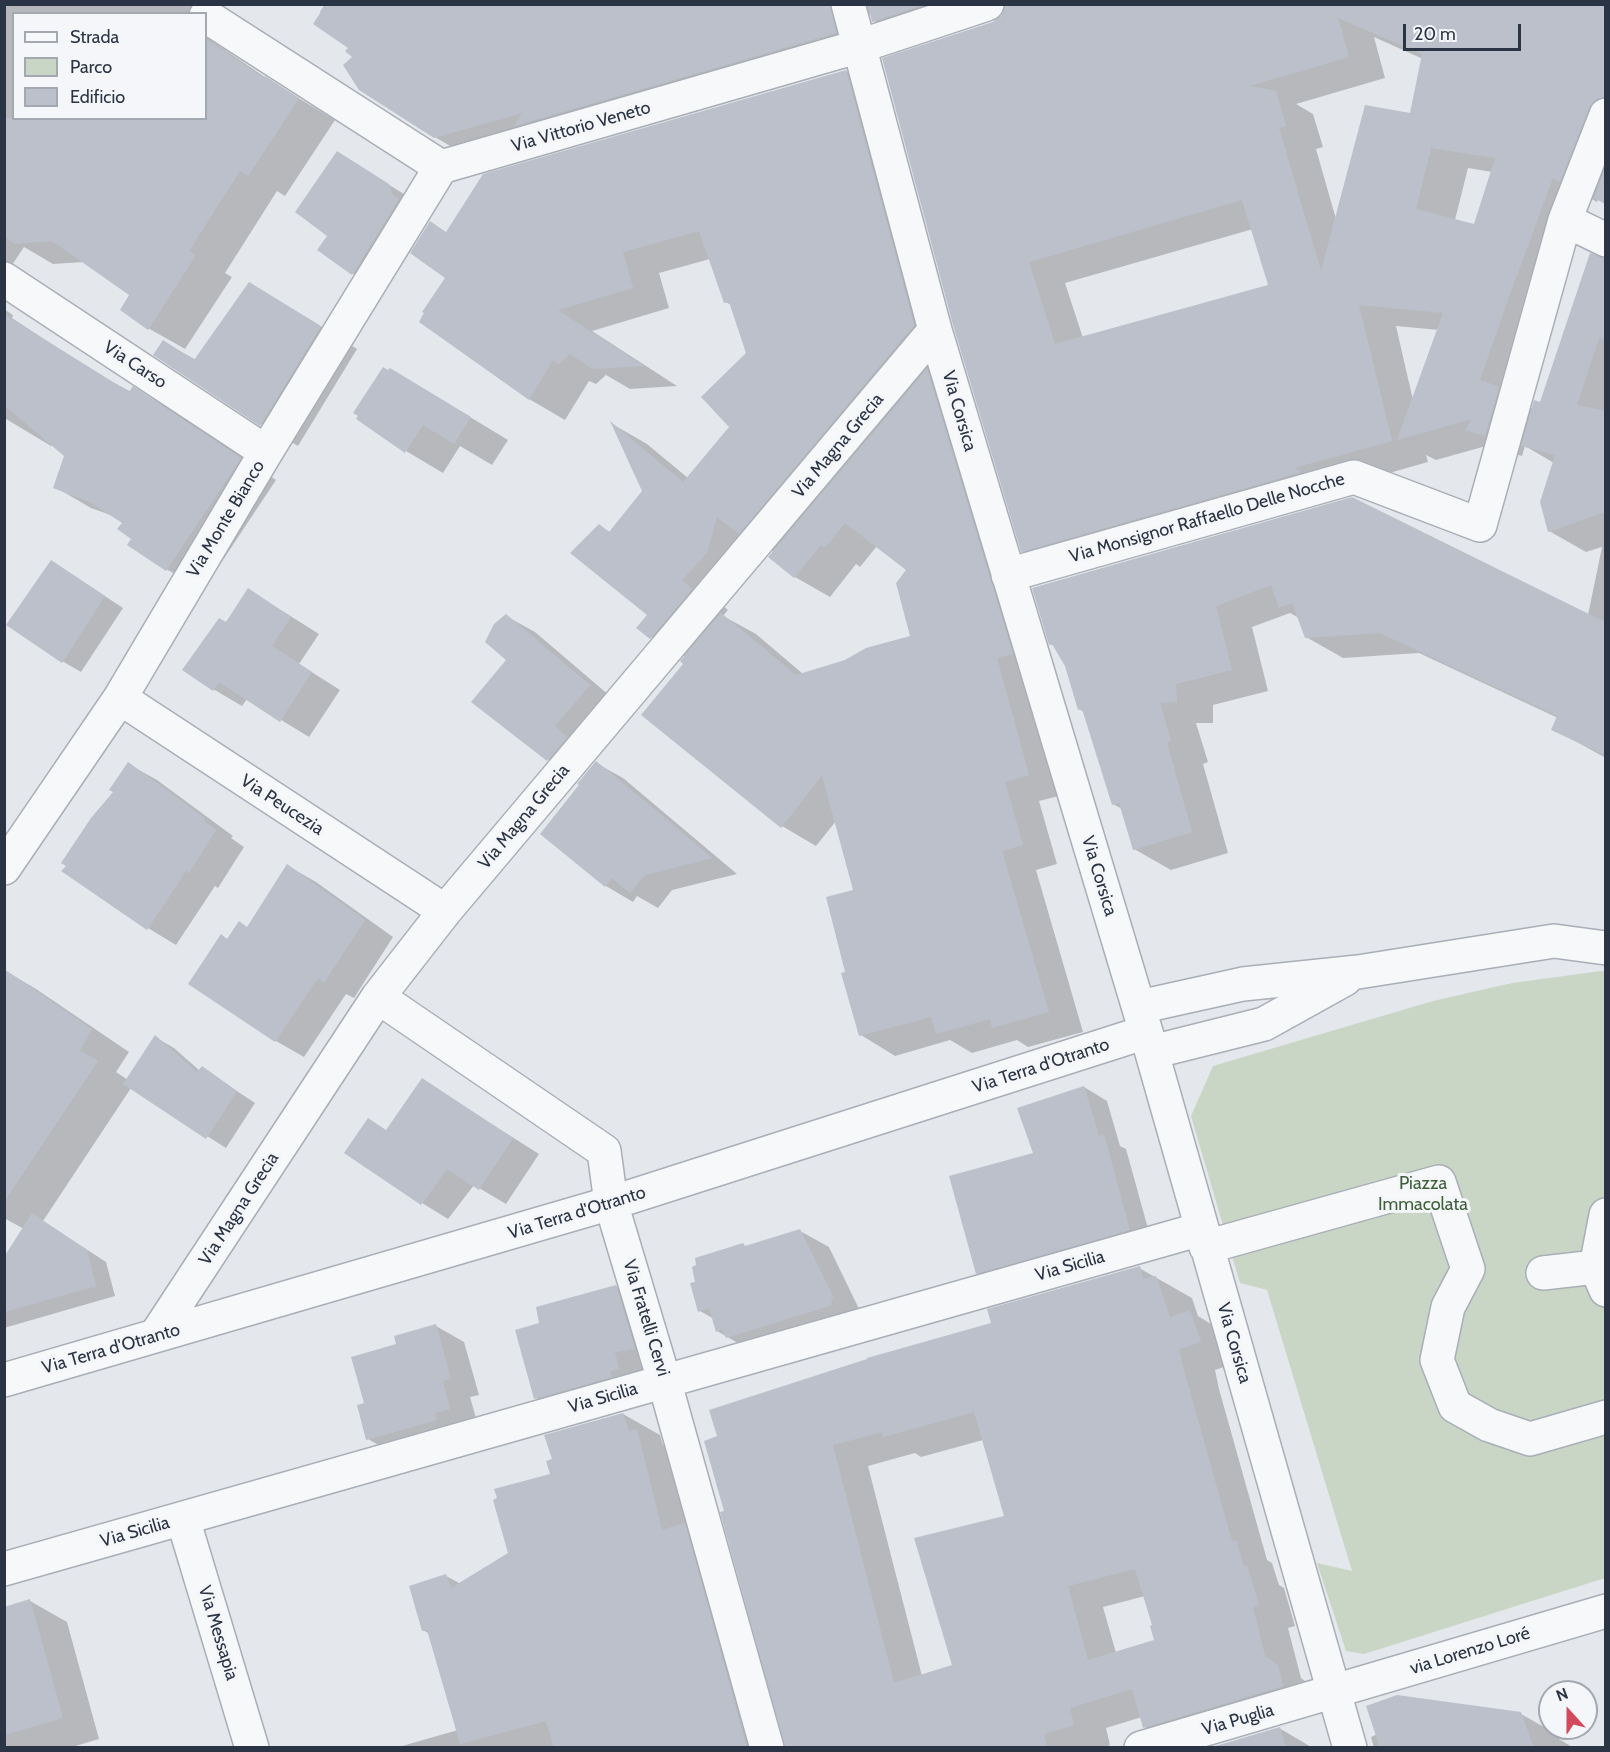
<!DOCTYPE html>
<html>
<head>
<meta charset="utf-8">
<style>
  body { margin:0 }
  #map { position:relative; width:1610px; height:1752px; overflow:hidden; background:#e4e7ec; font-family:Cabin,sans-serif }
  canvas { display:block }
  .frame { position:absolute; inset:0; border:6px solid #2b3445; pointer-events:none }
  .legend { position:absolute; left:12px; top:12px; width:195px; height:108px; box-sizing:border-box; background:#f4f6f9; border:2px solid #a4a8b1; margin:0; padding:8px 10px; list-style:none; font-size:18px; color:#2b3445 }
  .legend li { display:flex; align-items:center; gap:12px; height:30px }
  .legend b { width:30px; border:2px solid #a4a8b1 }
  .north { position:absolute; left:1538px; top:1680px; width:60px; height:60px; box-sizing:border-box; background:#f4f6f9; border:2px solid #a4a8b1; border-radius:50%; rotate:339deg; font-size:16px; font-weight:700; line-height:24px; text-align:center; color:#2b3445 }
  .north::after { content:''; display:block; margin:auto; width:21px; height:27px; background:#d1495b; clip-path:polygon(50% 0,100% 100%,50% 72%,0 100%) }
  .scale { position:absolute; left:1403px; top:24px; width:118px; height:27px; box-sizing:border-box; border:3px solid #2b3445; border-top:0; padding-left:8px; font-size:18px; line-height:21px; white-space:nowrap; color:#2b3445; -webkit-text-stroke:4px #f4f6f9; paint-order:stroke }
</style>
</head>
<body>
<div id="map">
<canvas width="1610" height="1752"></canvas>
<div class="frame"></div>
<ul class="legend">
<li><b style="height:8px;background:#f7f8fa"></b>Strada</li>
<li><b style="height:16px;background:#c9d6c5"></b>Parco</li>
<li><b style="height:16px;background:#bbc0ca"></b>Edificio</li>
</ul>
<div class="north">N</div>
<div class="scale">20 m</div>
</div>
<script>
const context = document.querySelector('canvas').getContext('2d');
context.lineJoin = 'round';
function paint(path, color) { context.fillStyle = color; context.fill(path, 'evenodd'); }
const toPath = rows => new Path2D(rows.map(r => 'M' + r).join(''));
function trace(path, color, width, dash) { context.strokeStyle = color; context.lineWidth = width; context.lineCap = dash ? 'butt' : 'round'; context.setLineDash(dash || []); context.stroke(path); }
function write(font, color, halo, rows, align = 'center') {
  context.font = font + ' Cabin,sans-serif'; context.lineWidth = 6; context.setLineDash([]); context.textBaseline = 'middle'; context.strokeStyle = halo; context.fillStyle = color; for (const [text, x, y, turn = 0] of rows) {
    context.save(); context.translate(x, y); context.rotate((+turn || 0) * Math.PI / 180); context.textAlign = isNaN(turn) ? turn : align; if (halo) context.strokeText(text, 0, 0); context.fillText(text, 0, 0); context.restore();
  }
}
const green = toPath([
  [1601,971,1605,971,1605,1578,1364,1654,1346,1651,1317,1563,1352,1571,1267,1290,1240,1283,1191,1116,1213,1066,1433,1001,1512,983]
]);
const shadow = toPath([
  [4,4,224,4,206,34,206,14,14,14,14,118,206,118,206,37,275,84,335,120,285,196,277,191,225,273,232,277,185,349,148,328,131,295,84,262,53,264,24,247,4,277],
  [325,4,1031,4,1019,7,911,43,874,21,871,12,866,21,867,31,472,159,435,137,354,57,350,48,320,12],
  [1068,4,1606,4,1606,204,1598,199,1597,202,1590,198,1517,400,1533,409,1541,404,1591,255,1606,260,1606,758,1553,729,1558,718,1419,653,1343,658,1306,637,1299,618,1290,613,1252,627,1268,691,1213,705,1213,723,1196,723,1208,762,1203,764,1228,853,1171,870,1134,849,1122,809,1113,804,1084,712,1079,709,1066,666,1055,646,1050,644,1352,499,1588,615,1602,547,1586,552,1549,531,1554,463,1525,446,1522,456,1504,451,1493,444,1436,460,1426,455,1428,462,1329,490,1060,572,1022,551,954,324],
  [1374,37,1423,59,1411,114,1336,219,1316,149,1323,147,1313,114,1296,104,1385,78],
  [1468,168,1492,172,1475,225,1455,220],
  [1253,229,1270,286,1083,338,1065,283],
  [1396,326,1439,330,1413,400],
  [846,71,882,92,950,347,929,372,962,390,1063,795,1039,801,1057,864,1036,870,1083,1032,1028,1047,1017,1040,972,1053,950,1040,895,1056,861,1035,847,973,855,891,836,821,816,846,782,826,685,663,686,657,651,637,649,615,599,526,610,532,644,491,614,425,647,444,688,478,731,427,748,353,733,306,726,302,710,259,659,273,669,308,592,331,677,386,630,389,606,375,596,384,589,381,565,420,529,399,447,277,448,233],
  [753,540,774,552,770,557,795,577,830,597,856,564,860,567,877,546,908,570,912,637,845,661,803,674,756,634,723,616,728,610,718,602],
  [337,153,417,202,382,290,353,274,319,250,329,235],
  [287,306,357,349,298,446,261,424,164,342,196,360],
  [4,309,13,315,12,318,91,370,131,392,133,388,170,409,276,480,203,590,166,569,133,539,124,523,116,517,91,508,55,487,66,456,53,445,51,446,6,419,4,421],
  [427,391,508,440,492,465,460,446,443,473,406,451,360,415],
  [70,573,123,608,81,672,62,661],
  [249,590,319,634,299,664,340,690,309,737,247,699,242,706,213,689,226,624],
  [506,616,535,632,617,702,577,776,548,759,508,660],
  [596,763,623,778,737,874,672,890,658,908,637,896,633,902,606,886,542,833],
  [128,764,157,780,233,836,231,838,244,847,218,888,215,886,176,945,148,928,68,865,115,792],
  [288,866,316,882,393,937,354,998,346,994,304,1057,276,1041,190,984,221,936,229,940,240,923,248,928],
  [4,970,36,989,129,1052,116,1072,128,1080,155,1037,174,1048,200,1071,202,1068,255,1103,226,1148,131,1088,43,1221,106,1262,115,1296,4,1328,4,1259,24,1229,4,1218],
  [422,1080,539,1154,506,1204,474,1185,448,1219,422,1203,387,1131],
  [1084,1087,1107,1101,1120,1146,1126,1149,1152,1243,1000,1286,977,1273,1035,1154],
  [800,1231,829,1247,862,1315,755,1353,717,1331,714,1319,700,1311,697,1282,743,1245,747,1247],
  [1139,1268,1192,1298,1198,1316,1226,1333,1236,1363,1215,1370,1219,1389,1267,1560,1272,1563,1279,1585,1284,1588,1295,1626,1288,1628,1301,1678,1314,1688,1181,1748,1145,1727,1142,1717,1106,1728,1110,1745,1104,1748,787,1748,722,1513,993,1324],
  [983,1440,1006,1518,954,1666,922,1676,868,1466,915,1453,921,1457],
  [1145,1596,1154,1626,1155,1641,1116,1653,1103,1607],
  [616,1286,644,1303,663,1365,642,1368,647,1385,564,1414,536,1398,541,1324],
  [436,1326,464,1342,479,1395,470,1397,478,1425,396,1455,368,1439,366,1404,398,1345],
  [623,1414,660,1435,663,1445,674,1452,777,1748,395,1748,458,1730,430,1634,423,1630,446,1576,461,1584,510,1554,552,1475],
  [30,1601,67,1622,99,1739,69,1748,4,1748,4,1609],
  [1521,1714,1558,1735,1559,1739,1574,1748,1374,1748,1371,1737,1377,1734],
  [1279,1728,1313,1748,1214,1748]
]);
const building = toPath([
  [326,4,830,4,836,33,514,126,522,113,434,138,359,90,343,65,352,57,345,51,348,48,313,24],
  [868,4,926,4,872,22],
  [1005,4,1605,4,1605,97,1595,100,1589,108,1560,182,1553,178,1507,302,1480,380,1499,387,1485,436,1465,430,1472,419,1397,440,1443,313,1359,305,1392,441,1294,468,1302,472,1021,552,953,325,882,58,993,22,1001,16],
  [1338,18,1422,54,1410,113,1365,105,1321,271,1279,128,1286,126,1276,91,1249,86,1349,57],
  [1431,148,1495,158,1474,224,1416,209],
  [1242,200,1268,285,1055,344,1029,262],
  [206,39,264,78,265,76,299,98,248,176,240,171,189,251,196,255,148,330,120,310,129,295,52,241,15,244,4,236,4,118,206,118],
  [846,70,914,325,739,534,717,517,707,553,682,580,692,589,650,639,636,628,647,615,570,553,599,524,609,532,642,491,610,421,683,482,729,427,701,397,746,353,729,302,724,303,699,231,623,252,633,288,558,310,644,366,592,369,570,354,558,364,553,360,529,400,419,322,424,313,422,312,445,278,410,253,430,221,446,232,483,174],
  [337,151,389,184,393,195,399,199,352,275,317,250,327,236,295,212],
  [1605,168,1605,204,1594,198],
  [1590,253,1605,258,1605,339,1599,338,1577,405,1605,411,1605,512,1548,532,1540,502,1555,455,1521,446,1534,400,1540,402],
  [249,282,321,326,260,426,153,355,163,340,194,360],
  [4,314,129,392,133,386,241,458,166,571,127,545,131,539,117,529,122,523,90,502,53,488,64,456,4,405],
  [383,367,388,370,390,368,471,417,454,444,423,425,405,453,356,419,358,416,353,413],
  [927,369,1013,654,997,658,1029,775,1005,782,1023,845,1002,851,1049,1012,992,1028,990,1019,936,1034,931,1017,859,1036,841,973,845,972,826,897,853,890,822,775,781,828,641,715,683,664,680,661,721,613,796,675,845,660,866,648,910,636,896,583,906,570,845,523,825,548,821,545,794,578,768,557],
  [1352,497,1605,622,1605,755,1551,730,1557,716,1380,633,1305,638,1292,603,1279,608,1271,585,1216,606,1232,670,1176,684,1177,702,1160,703,1171,741,1167,743,1192,832,1133,850,1119,803,1112,805,1082,709,1078,710,1065,666,1052,644,1049,645,1032,588],
  [51,560,105,596,62,663,6,625],
  [248,588,291,617,272,646,312,672,280,722,219,682,213,691,182,670,219,618,226,622],
  [506,614,590,685,555,726,567,737,547,761,471,702,506,660,485,642,494,624],
  [596,761,653,808,712,858,645,875,630,893,612,878,605,887,540,834,579,785,577,784],
  [128,762,205,818,204,821,216,830,189,873,186,871,147,930,61,871,66,866,61,863,91,818,113,792,109,790],
  [287,864,365,920,324,983,318,978,275,1042,188,984,221,934,227,939,239,921,247,927],
  [4,969,92,1029,80,1050,98,1061,4,1202],
  [155,1035,197,1072,202,1066,237,1091,206,1139,123,1084],
  [422,1078,513,1138,479,1190,447,1169,421,1205,344,1153,368,1118,386,1130],
  [1084,1086,1099,1136,1104,1134,1130,1230,976,1274,949,1176,1033,1153,1017,1108],
  [32,1213,87,1250,96,1286,4,1312,4,1257],
  [800,1229,834,1298,831,1300,832,1305,726,1338,722,1329,716,1332,709,1308,698,1312,690,1283,695,1282,692,1267,696,1265,695,1258,743,1243,745,1246],
  [1140,1266,1143,1279,1156,1276,1170,1317,1190,1310,1201,1342,1179,1349,1183,1367,1232,1541,1236,1540,1244,1567,1247,1565,1259,1605,1253,1607,1265,1656,1278,1665,1283,1686,1143,1728,1132,1689,1070,1708,1074,1725,1044,1734,1047,1748,785,1748,720,1512,724,1511,704,1441,717,1436,709,1410,867,1359,867,1358,991,1323,987,1309],
  [974,1412,1004,1516,914,1538,952,1665,894,1683,833,1445,882,1432,883,1437],
  [1135,1569,1152,1625,1150,1626,1154,1640,1088,1660,1068,1586],
  [616,1285,635,1349,615,1352,619,1369,610,1371,612,1377,534,1399,515,1330,539,1323,536,1307],
  [436,1324,451,1379,443,1381,450,1409,435,1413,437,1420,366,1440,357,1405,364,1403,351,1357,396,1344,394,1336],
  [623,1413,629,1431,637,1429,662,1530,685,1523,747,1748,554,1748,546,1721,460,1744,427,1630,422,1631,409,1586,446,1574,451,1588,508,1553,493,1500,497,1498,494,1489,550,1474,546,1461,552,1459,544,1435],
  [30,1599,63,1718,4,1735,4,1607],
  [1397,1695,1521,1712,1534,1748,1380,1748,1366,1706],
  [1280,1727,1286,1748,1209,1748]
]);
const minor = toPath([
  [848,4,935,330,1146,1032,1350,1748],
  [206,16,441,167,860,46,987,4],
  [1565,220,1606,240],
  [4,279,266,452],
  [1008,575,1354,477,1480,525,1565,220,1606,115],
  [120,698,445,911],
  [4,868,120,698,266,452,441,167],
  [378,997,604,1151,611,1203,664,1380,767,1748],
  [1139,1007,1243,984,1358,972,1554,941,1606,948],
  [1152,1052,1264,1024,1345,979],
  [1206,1247,1439,1182,1468,1269,1448,1307,1437,1360,1455,1406,1489,1425,1530,1439,1606,1417],
  [1596,1267,1606,1215],
  [1543,1273,1596,1267,1606,1290],
  [156,1335,378,997,445,911,935,330],
  [4,1380,611,1203,1146,1032],
  [183,1519,252,1748],
  [4,1569,1201,1229],
  [1141,1748,1606,1611]
]);
const streetNames = [
  ["Via Vittorio Veneto",581,127,-16],
  ["Via Carso",135,365,33],
  ["Via Corsica",959,411,74],
  ["Via Magna Grecia",838,446,-50],
  ["Via Monsignor Raffaello Delle Nocche",1207,518,-16],
  ["Via Monte Bianco",226,519,-59],
  ["Via Peucezia",282,805,33],
  ["Via Magna Grecia",524,817,-50],
  ["Via Corsica",1099,876,73],
  ["Via Terra d'Otranto",1041,1066,-18],
  ["Via Magna Grecia",239,1209,-57],
  ["Via Terra d'Otranto",577,1213,-17],
  ["Via Sicilia",1070,1266,-16],
  ["Via Fratelli Cervi",646,1318,73],
  ["Via Corsica",1234,1343,74],
  ["Via Terra d'Otranto",111,1349,-16],
  ["Via Sicilia",603,1398,-16],
  ["Via Sicilia",135,1532,-16],
  ["Via Messapia",218,1633,73],
  ["via Lorenzo Loré",1470,1651,-17],
  ["Via Puglia",1238,1720,-16]
];
const parkNames = [
  ["Piazza",1423,1184],
  ["Immacolata",1423,1205]
];
paint(green, '#c9d6c5');
paint(shadow, '#0003');
paint(building, '#bbc0ca');
trace(minor, '#a9aeb7', 36);
trace(minor, '#f7f8fa', 33);
write('18px', '#2b3445', '#f4f6f9', streetNames);
write('18px', '#3f6138', '#f4f6f9', parkNames);
</script>
</body>
</html>
